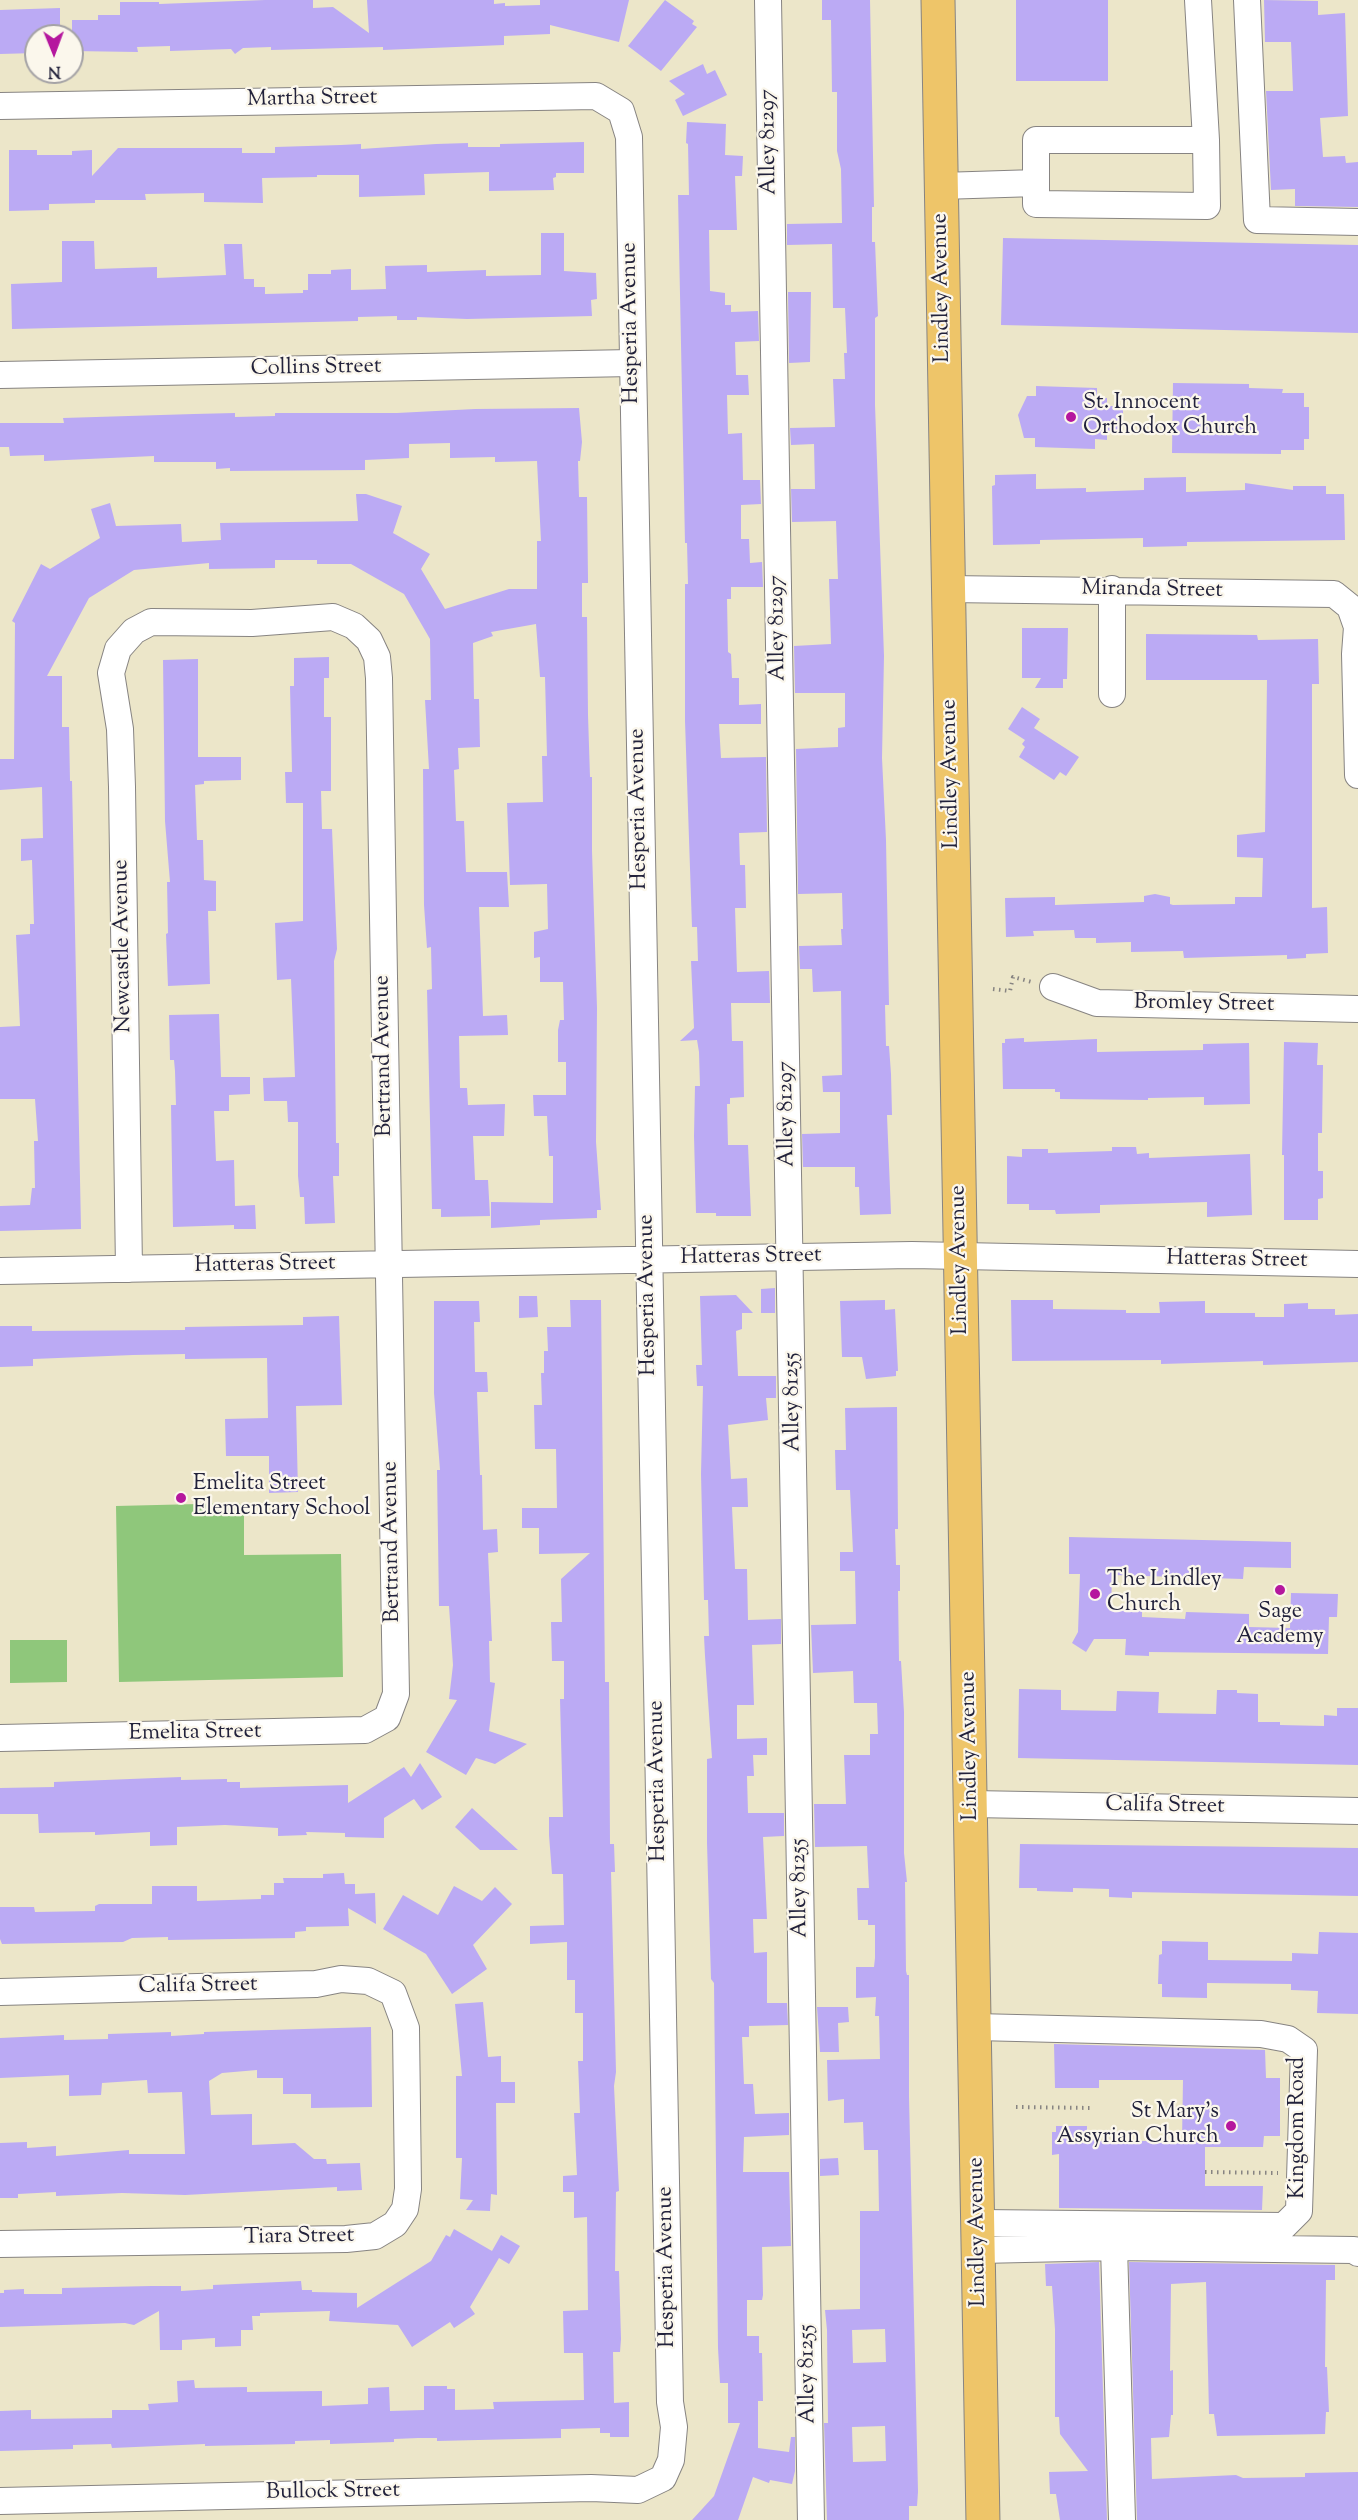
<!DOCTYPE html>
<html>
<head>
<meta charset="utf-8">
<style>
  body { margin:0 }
  #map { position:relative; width:1358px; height:2520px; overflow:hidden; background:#ece6c9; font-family:"Sorts Mill Goudy",serif }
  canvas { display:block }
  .north { position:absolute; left:24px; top:24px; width:60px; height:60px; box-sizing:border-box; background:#fbf7ec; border:2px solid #a4a2a5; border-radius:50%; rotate:179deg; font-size:16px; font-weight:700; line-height:24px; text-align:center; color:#22223b }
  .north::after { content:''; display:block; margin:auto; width:21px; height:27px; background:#b5179e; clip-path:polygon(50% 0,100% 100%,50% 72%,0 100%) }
</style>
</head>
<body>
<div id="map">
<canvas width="1358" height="2520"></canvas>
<div class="north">N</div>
</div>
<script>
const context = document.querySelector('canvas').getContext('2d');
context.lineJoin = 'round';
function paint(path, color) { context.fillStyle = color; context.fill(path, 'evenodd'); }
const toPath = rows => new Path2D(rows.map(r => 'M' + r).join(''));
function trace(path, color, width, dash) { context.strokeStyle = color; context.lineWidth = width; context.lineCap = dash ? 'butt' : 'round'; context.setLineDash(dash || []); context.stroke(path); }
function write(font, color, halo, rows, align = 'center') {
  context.font = font + ' "Sorts Mill Goudy",serif'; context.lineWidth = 4.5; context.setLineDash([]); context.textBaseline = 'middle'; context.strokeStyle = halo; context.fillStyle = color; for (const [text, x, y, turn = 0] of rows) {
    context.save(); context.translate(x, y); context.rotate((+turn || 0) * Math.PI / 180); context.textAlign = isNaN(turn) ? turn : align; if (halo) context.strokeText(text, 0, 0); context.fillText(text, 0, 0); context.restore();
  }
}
const green = toPath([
  [239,1503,244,1508,244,1555,341,1554,343,1677,119,1682,116,1506],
  [10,1640,67,1640,67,1682,10,1683]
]);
const building = toPath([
  [265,0,313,0,313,8,333,7,369,33,367,0,494,0,494,4,505,3,505,6,540,5,540,0,629,0,619,42,550,25,550,34,504,36,504,45,383,50,383,47,271,50,271,47,243,48,235,54,231,49,170,51,170,46,137,47,138,52,72,51,72,20,98,20,98,15,120,15,120,2,159,2,159,4],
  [665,0,694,21,692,24,697,27,661,71,628,46],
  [822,0,870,0,874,207,872,207,872,242,875,242,878,316,875,318,875,405,884,656,882,758,886,840,889,1005,885,1005,886,1046,889,1046,891,1074,892,1115,887,1115,891,1214,860,1215,859,1187,855,1187,855,1167,803,1167,802,1134,840,1133,840,1092,823,1092,822,1076,842,1075,841,991,813,992,812,969,800,969,799,946,842,945,841,929,843,929,842,893,798,894,796,749,838,747,838,728,845,727,845,693,795,693,794,646,831,644,829,579,838,579,836,521,792,522,791,489,815,489,814,444,791,445,790,428,835,427,833,379,845,379,844,353,847,353,845,308,833,308,832,244,787,245,787,224,842,223,841,169,837,151,837,92,832,92,831,20,822,20],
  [1016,0,1108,0,1108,81,1016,81],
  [1264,0,1318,1,1318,15,1345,13,1348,116,1320,118,1323,157,1345,156,1346,163,1358,162,1358,207,1295,206,1295,189,1271,190,1266,91,1293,91,1291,42,1265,42],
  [60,8,60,36,36,36,36,53,0,54,0,10],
  [703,64,707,74,715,70,727,95,683,116,675,100,685,94,669,81],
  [687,122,726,124,725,155,743,156,742,176,735,176,737,230,709,230,710,291,725,293,725,305,731,305,731,312,758,311,759,341,735,342,736,375,748,375,749,395,727,395,728,434,742,433,743,480,760,480,761,504,741,505,741,539,749,539,750,563,762,562,763,587,731,587,731,599,727,599,728,652,731,654,732,678,739,678,739,705,761,704,761,724,719,724,721,758,766,757,767,832,739,833,740,865,745,865,746,908,735,908,737,972,769,971,770,1003,731,1003,732,1041,743,1041,744,1097,730,1098,730,1104,727,1104,728,1145,748,1145,751,1216,716,1216,716,1213,696,1213,694,1136,695,1086,700,1086,699,1052,697,1040,680,1041,694,1028,691,961,698,961,697,927,692,927,685,721,685,584,688,584,687,543,685,543,678,195,689,195,688,144,686,143],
  [584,142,584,173,556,173,556,177,553,178,554,190,489,191,489,172,424,174,425,195,359,197,359,175,317,175,317,177,262,178,263,203,204,202,204,193,145,194,146,200,95,200,95,203,49,204,49,210,9,211,9,150,37,150,37,155,72,155,72,151,92,150,92,176,118,148,242,148,242,153,275,153,275,147,341,145,361,144,361,149,436,144,468,143,468,147,500,147,500,144],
  [541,233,564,233,564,271,596,273,597,299,591,300,592,316,467,319,417,317,417,320,397,320,397,316,358,317,358,321,12,329,11,284,62,282,62,241,94,241,95,269,157,267,157,278,226,275,224,244,242,244,244,279,254,279,254,287,265,287,265,294,303,293,303,290,308,290,308,274,331,274,331,270,351,269,351,290,386,289,385,266,427,265,427,272,486,270,486,276,541,275],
  [1003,238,1358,245,1358,333,1001,325],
  [788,292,811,292,810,362,789,363],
  [1173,383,1249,384,1249,388,1283,389,1282,393,1304,393,1304,407,1309,407,1309,439,1304,439,1304,450,1281,450,1281,454,1172,453],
  [1036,386,1097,388,1097,397,1107,398,1107,406,1123,406,1123,431,1107,431,1107,440,1095,439,1095,449,1035,447,1035,438,1024,438,1018,415,1027,396,1036,396],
  [579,408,582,442,580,461,578,461,579,497,587,497,588,579,588,583,582,583,582,617,587,617,588,715,590,777,592,777,592,851,597,1008,596,1142,601,1210,597,1210,597,1218,540,1220,540,1225,491,1228,491,1202,553,1203,553,1156,549,1156,547,1116,534,1116,533,1095,566,1095,566,1062,558,1062,558,1030,560,1020,564,1020,563,982,540,982,540,957,534,958,534,932,548,929,547,884,510,885,507,803,543,802,542,756,547,756,545,677,540,677,536,624,491,632,493,636,473,643,474,699,479,699,480,747,458,748,459,769,454,770,456,821,464,821,466,872,507,872,509,907,479,907,483,1016,507,1015,508,1035,459,1036,460,1088,467,1088,468,1105,505,1104,504,1136,473,1136,475,1180,488,1180,490,1216,441,1217,441,1209,432,1209,427,990,432,989,431,947,427,948,424,905,423,769,429,769,425,700,431,700,430,639,404,594,351,564,317,564,317,560,275,560,275,568,209,569,209,563,134,570,89,598,47,676,62,676,62,727,69,727,70,781,72,781,81,1229,0,1231,0,1206,30,1205,32,1188,35,1188,34,1141,38,1141,35,1099,0,1099,0,1027,20,1026,16,935,30,934,30,924,34,924,32,860,21,861,21,839,43,838,42,787,0,790,0,759,14,759,15,623,12,621,41,564,50,569,100,538,91,509,110,503,116,526,181,524,182,542,221,540,220,523,358,521,356,494,366,494,402,506,393,533,430,554,421,569,445,609,509,589,537,589,537,541,541,541,537,461,495,462,495,457,450,458,450,443,409,444,409,458,365,460,365,470,230,471,230,468,216,469,216,462,154,462,154,456,44,461,44,455,10,456,9,447,0,447,0,423,64,423,63,418,194,414,235,413,235,417,275,416,275,413,397,413,475,409],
  [1036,474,1036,489,1086,488,1086,492,1144,490,1144,478,1186,477,1186,492,1245,490,1245,483,1293,490,1293,486,1326,486,1326,494,1344,494,1345,540,1187,542,1187,546,1143,547,1143,538,1040,540,1040,544,993,545,992,486,995,485,995,475],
  [1022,628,1068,628,1067,679,1063,679,1063,688,1035,688,1041,678,1022,678],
  [1146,634,1257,635,1258,640,1318,639,1319,684,1312,684,1312,908,1327,907,1328,953,1306,954,1306,958,1287,959,1287,955,1184,958,1183,951,1131,952,1131,942,1096,943,1096,938,1075,938,1074,930,1033,931,1034,936,1006,937,1005,898,1055,897,1055,905,1144,902,1144,896,1155,894,1170,897,1170,904,1173,905,1235,904,1235,897,1262,897,1263,858,1237,857,1237,835,1265,832,1267,680,1146,680],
  [329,657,329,678,324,678,324,717,331,717,331,791,321,791,322,829,332,829,337,949,334,961,336,1143,339,1143,339,1176,333,1176,335,1223,305,1224,304,1197,300,1197,298,1176,298,1122,288,1122,287,1101,264,1101,263,1078,295,1077,291,979,277,980,275,923,303,921,303,803,286,803,285,772,292,772,290,686,294,686,294,658],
  [198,659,198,757,241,757,241,780,204,781,204,784,195,785,197,840,203,840,204,880,216,881,216,911,208,911,210,984,168,986,166,934,168,933,167,882,170,882,165,821,163,660],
  [1022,707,1040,719,1034,728,1079,757,1066,776,1060,772,1054,780,1019,757,1025,747,1022,744,1025,740,1008,729],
  [219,1014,221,1077,250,1077,250,1094,229,1095,229,1111,214,1111,216,1161,234,1160,235,1206,255,1205,256,1229,234,1229,234,1225,173,1227,171,1105,176,1105,175,1071,174,1060,170,1060,169,1015],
  [1024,1038,1024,1042,1097,1039,1097,1052,1203,1050,1203,1044,1249,1043,1250,1104,1204,1105,1204,1097,1148,1098,1148,1100,1060,1099,1060,1092,1055,1092,1055,1089,1003,1089,1002,1043,1005,1043,1005,1039],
  [1284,1042,1318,1043,1317,1065,1323,1065,1322,1133,1318,1133,1318,1171,1323,1171,1323,1198,1318,1199,1318,1220,1284,1220,1284,1155,1282,1155],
  [1112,1147,1136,1147,1137,1154,1149,1153,1149,1158,1250,1154,1252,1215,1207,1217,1207,1202,1100,1205,1100,1213,1056,1214,1055,1210,1029,1210,1029,1204,1007,1204,1007,1156,1022,1157,1022,1149,1048,1149,1048,1153,1112,1151],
  [775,1288,775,1313,761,1313,761,1289],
  [736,1295,753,1313,742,1313,742,1329,736,1331,738,1376,776,1376,776,1398,766,1398,768,1420,728,1425,731,1479,747,1478,748,1507,732,1507,735,1569,747,1569,748,1620,781,1619,781,1644,752,1645,754,1705,737,1705,737,1739,767,1738,767,1755,753,1755,754,1776,747,1776,748,1813,784,1813,784,1836,763,1837,767,1919,753,1919,754,1953,767,1952,767,2003,787,2003,788,2025,749,2026,749,2037,742,2037,744,2084,753,2084,755,2114,789,2113,789,2135,744,2137,743,2172,789,2172,791,2246,762,2247,763,2295,762,2300,747,2300,747,2336,759,2336,759,2353,762,2353,763,2401,758,2401,758,2448,789,2452,791,2437,795,2437,795,2471,792,2484,770,2480,769,2483,753,2477,738,2520,692,2520,714,2496,740,2423,728,2423,728,2383,720,2383,718,2348,714,1983,711,1979,707,1843,707,1759,712,1758,705,1656,704,1636,709,1636,708,1600,704,1600,701,1474,703,1386,697,1386,696,1365,702,1365,700,1296],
  [519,1296,537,1296,538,1317,519,1318],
  [570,1300,601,1300,605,1682,609,1682,610,1844,614,1844,615,1872,611,1872,616,2072,614,2086,619,2191,616,2192,615,2271,619,2271,621,2339,620,2352,613,2352,614,2403,629,2402,629,2437,610,2437,610,2433,600,2433,600,2428,561,2429,561,2438,437,2441,437,2438,418,2438,394,2439,394,2442,330,2444,330,2440,295,2441,295,2444,205,2446,205,2444,112,2448,111,2444,73,2445,73,2449,0,2451,0,2411,31,2410,31,2419,112,2418,112,2410,149,2410,148,2404,178,2402,177,2381,194,2380,195,2388,247,2387,247,2392,322,2391,322,2406,368,2404,368,2388,389,2387,390,2411,424,2410,424,2386,447,2386,447,2389,455,2389,455,2410,494,2409,493,2402,584,2400,583,2353,564,2353,563,2311,588,2310,587,2217,574,2218,574,2192,563,2192,563,2176,577,2175,574,2113,580,2113,578,2061,583,2061,583,2013,575,2013,575,1980,567,1980,567,1942,530,1944,530,1926,564,1925,563,1874,552,1874,549,1835,549,1817,563,1817,560,1699,564,1699,564,1661,552,1661,551,1622,562,1622,561,1579,590,1553,539,1554,539,1528,522,1528,522,1508,557,1508,556,1449,535,1449,534,1405,542,1405,541,1373,544,1373,544,1351,548,1351,547,1327,571,1327],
  [885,1300,885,1310,895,1309,898,1371,896,1371,896,1376,866,1379,862,1357,842,1357,840,1301],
  [1011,1300,1053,1300,1053,1309,1126,1310,1126,1313,1160,1313,1159,1302,1205,1301,1205,1313,1255,1313,1255,1317,1284,1317,1284,1304,1308,1303,1308,1309,1335,1309,1335,1315,1358,1314,1358,1362,1263,1365,1263,1361,1161,1364,1161,1360,1012,1361],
  [434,1301,479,1301,480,1322,474,1322,475,1372,487,1372,488,1392,477,1392,480,1475,482,1475,483,1530,497,1529,498,1552,488,1553,492,1641,489,1641,490,1682,495,1683,489,1731,527,1744,495,1764,476,1758,466,1775,426,1752,457,1700,449,1699,453,1665,449,1606,439,1606,437,1470,440,1470,434,1393],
  [339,1316,342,1405,296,1406,298,1492,269,1493,269,1456,226,1456,225,1419,268,1418,267,1358,185,1359,185,1354,133,1355,33,1359,33,1366,0,1367,0,1326,32,1326,32,1331,185,1330,185,1327,303,1325,303,1317],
  [897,1407,898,1529,895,1529,896,1565,900,1565,900,1591,898,1591,899,1661,901,1661,904,1712,904,1853,907,1882,905,1882,906,1971,907,1975,909,1975,909,2097,918,2492,917,2506,909,2506,909,2520,827,2520,824,2423,828,2423,827,2330,825,2310,860,2309,860,2211,879,2211,878,2150,864,2150,863,2122,844,2123,844,2099,828,2101,827,2060,880,2059,879,2016,875,2016,876,1997,856,1998,856,1967,874,1967,875,1958,875,1925,868,1925,868,1920,858,1920,857,1888,869,1888,867,1846,815,1847,814,1804,846,1804,844,1755,870,1755,870,1734,878,1734,877,1703,854,1703,853,1671,813,1673,811,1625,856,1624,855,1571,840,1571,840,1552,853,1552,850,1490,836,1490,835,1450,846,1450,845,1408],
  [885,2329,886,2362,853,2363,852,2330],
  [885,2426,886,2461,853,2462,852,2427],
  [1069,1537,1291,1542,1291,1568,1244,1567,1243,1579,1112,1575,1111,1610,1142,1611,1142,1617,1185,1619,1186,1612,1249,1614,1249,1627,1290,1628,1291,1593,1338,1594,1337,1617,1329,1617,1328,1654,1149,1652,1149,1656,1125,1655,1126,1639,1094,1639,1086,1652,1072,1643,1078,1632,1080,1574,1069,1574],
  [1019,1689,1061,1690,1061,1710,1116,1711,1117,1691,1159,1692,1158,1713,1216,1714,1217,1690,1237,1690,1237,1693,1258,1694,1258,1722,1280,1722,1280,1725,1324,1726,1324,1715,1337,1716,1337,1708,1358,1708,1358,1765,1018,1758],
  [420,1763,442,1797,422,1810,414,1799,384,1818,384,1838,345,1837,345,1833,306,1832,307,1835,278,1836,278,1828,225,1825,177,1827,177,1845,150,1846,150,1832,95,1835,95,1832,39,1833,38,1814,0,1814,0,1788,54,1787,54,1782,181,1777,181,1780,227,1779,227,1782,240,1782,240,1788,348,1785,348,1803,404,1767,411,1777],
  [472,1808,518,1850,480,1850,455,1827],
  [1020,1844,1358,1848,1358,1896,1132,1892,1132,1898,1109,1897,1109,1889,1073,1888,1073,1892,1037,1891,1037,1888,1019,1888],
  [344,1873,345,1884,355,1884,355,1894,375,1893,376,1924,348,1908,349,1926,306,1927,306,1931,295,1932,295,1938,168,1940,168,1937,132,1938,123,1942,2,1944,0,1939,0,1907,34,1907,35,1912,95,1911,95,1906,99,1904,152,1904,152,1886,197,1886,197,1901,261,1899,261,1895,274,1895,274,1883,284,1883,283,1878,323,1878,323,1874],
  [454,1886,482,1901,495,1887,512,1904,473,1945,487,1969,452,1994,426,1954,383,1929,403,1895,438,1915],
  [1319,1932,1358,1933,1358,2014,1317,2013,1318,1991,1291,1990,1291,1984,1207,1983,1207,1998,1162,1997,1162,1984,1158,1984,1159,1955,1162,1954,1162,1941,1208,1942,1208,1960,1292,1961,1292,1953,1318,1954],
  [483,2002,488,2057,501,2056,501,2082,515,2082,515,2103,496,2103,497,2195,491,2194,490,2211,466,2210,473,2200,460,2199,462,2158,456,2158,456,2076,462,2076,455,2004],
  [817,2007,848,2007,849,2022,838,2023,839,2052,820,2052],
  [371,2027,372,2107,311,2108,311,2094,283,2094,283,2078,257,2078,257,2070,222,2073,209,2081,211,2115,252,2114,252,2145,295,2143,314,2159,326,2159,327,2164,360,2163,362,2190,337,2191,337,2187,185,2195,122,2193,56,2196,56,2192,18,2194,18,2198,0,2198,0,2143,27,2142,27,2148,56,2146,56,2156,129,2150,129,2154,185,2154,182,2092,148,2093,147,2080,102,2083,101,2095,69,2096,69,2075,0,2078,0,2038,64,2035,64,2040,108,2039,108,2034,171,2032,171,2036,204,2034,204,2032],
  [1054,2044,1265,2050,1266,2078,1280,2078,1280,2136,1264,2136,1263,2147,1205,2147,1205,2186,1263,2186,1262,2210,1059,2208,1059,2154,1052,2155,1052,2132,1056,2132,1056,2126,1087,2126,1087,2133,1094,2133,1094,2141,1182,2141,1183,2080,1099,2080,1099,2088,1055,2088],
  [838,2158,839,2175,820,2176,820,2159],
  [454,2229,492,2251,501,2235,520,2246,509,2264,499,2258,470,2307,475,2314,454,2328,450,2322,412,2347,398,2325,329,2321,330,2311,260,2313,260,2316,252,2316,253,2330,241,2330,241,2346,215,2347,215,2338,182,2340,182,2350,160,2350,159,2311,134,2325,125,2323,0,2327,0,2293,4,2293,4,2290,24,2289,24,2294,62,2294,62,2288,151,2286,181,2286,181,2291,213,2289,213,2285,301,2281,302,2290,312,2290,312,2292,357,2293,357,2308,431,2261,446,2235,450,2237],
  [1099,2262,1107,2520,1060,2520,1056,2494,1050,2494,1049,2472,1088,2471,1060,2434,1059,2417,1055,2417,1055,2329,1052,2286,1046,2286,1045,2264],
  [1129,2262,1335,2265,1335,2280,1326,2280,1325,2367,1327,2367,1329,2412,1326,2412,1325,2434,1217,2436,1214,2414,1209,2414,1206,2282,1171,2284,1170,2371,1173,2370,1173,2415,1171,2415,1169,2437,1151,2438,1152,2479,1236,2475,1243,2478,1305,2477,1305,2473,1358,2472,1358,2520,1137,2520]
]);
const path = toPath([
  [993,989,1010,991,1013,977,1032,982],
  [1016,2107,1093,2108],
  [1205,2172,1278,2173]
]);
const minor = toPath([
  [768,0,811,2520],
  [1198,0,1206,140,1207,206,1036,204,1036,140,1206,140],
  [1247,0,1257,220,1358,222],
  [0,106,596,96,621,111,629,137,670,2402,674,2427,671,2460,663,2478,638,2490,591,2488,0,2501],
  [941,186,1036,183],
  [0,375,632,363],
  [948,589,1334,594,1350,607,1357,627,1355,654,1358,775],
  [1112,694,1112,589],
  [1053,987,1097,1003,1358,1009],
  [0,1271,912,1255,1358,1264],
  [0,1738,365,1730,387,1718,396,1694,379,678,377,657,369,640,354,626,333,617,252,623,151,622,134,631,118,649,111,673,120,729,122,787,129,1269],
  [972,1804,1358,1811],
  [0,1992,316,1984,341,1979,368,1981,393,1993,406,2028,408,2189,405,2209,395,2224,375,2236,346,2239,0,2244],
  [976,2027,1261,2034,1288,2039,1304,2050,1299,2211,1284,2226,980,2223],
  [1114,2247,1122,2520],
  [980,2250,1114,2247,1354,2250,1358,2253]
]);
const major = toPath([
  [938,0,983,2520]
]);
const markers = [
  [1071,417,6,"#b5179e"],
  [181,1498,6,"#b5179e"],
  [1280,1590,6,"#b5179e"],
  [1095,1594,6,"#b5179e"],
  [1231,2126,6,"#b5179e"]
];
const streetNames = [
  ["Martha Street",312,100,-1],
  ["Alley 81297",770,142,-91],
  ["Lindley Avenue",943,288,-91],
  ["Hesperia Avenue",632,323,-91],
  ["Collins Street",316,369,-1],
  ["Miranda Street",1152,591,1],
  ["Alley 81297",779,628,-91],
  ["Lindley Avenue",952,774,-91],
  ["Hesperia Avenue",640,809,-91],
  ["Newcastle Avenue",124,946,-91],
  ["Bromley Street",1204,1005,1],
  ["Bertrand Avenue",385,1056,-91],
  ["Alley 81297",788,1114,-91],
  ["Hatteras Street",751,1258,-1],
  ["Lindley Avenue",961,1260,-91],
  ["Hatteras Street",1237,1261,1],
  ["Hatteras Street",265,1266,-1],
  ["Hesperia Avenue",649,1295,-91],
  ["Alley 81255",794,1402,-91],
  ["Bertrand Avenue",393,1542,-91],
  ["Emelita Street",195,1734,-1],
  ["Lindley Avenue",971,1746,-91],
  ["Hesperia Avenue",659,1781,-91],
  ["Califa Street",1165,1807,1],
  ["Alley 81255",801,1888,-91],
  ["Califa Street",198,1987,-1],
  ["Kingdom Road",1299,2128,-90],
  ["Lindley Avenue",979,2232,-91],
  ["Tiara Street",299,2238,-1],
  ["Hesperia Avenue",668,2267,-91],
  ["Alley 81255",809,2374,-91],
  ["Bullock Street",333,2493,-1]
];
const poiNames = [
  ["St. Innocent",1083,404],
  ["Orthodox Church",1083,429],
  ["Emelita Street",193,1485],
  ["Elementary School",193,1510],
  ["The Lindley",1107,1581],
  ["Church",1107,1606],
  ["Sage",1280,1613,"center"],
  ["Academy",1280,1638,"center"],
  ["St Mary's",1219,2113,"right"],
  ["Assyrian Church",1219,2138,"right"]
];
paint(green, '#8fc77b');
paint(building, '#bbaaf4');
trace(minor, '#878482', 28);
trace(major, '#878482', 35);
trace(path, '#878482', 4, [1.5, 4.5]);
trace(minor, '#fff', 26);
trace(major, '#eec569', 33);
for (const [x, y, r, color] of markers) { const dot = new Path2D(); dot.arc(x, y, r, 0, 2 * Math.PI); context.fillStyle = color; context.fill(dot); trace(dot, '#fbf7ec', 2); }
write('22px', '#22223b', '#fbf7ec', streetNames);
write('22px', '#22223b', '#fbf7ec', poiNames, 'left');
</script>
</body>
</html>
